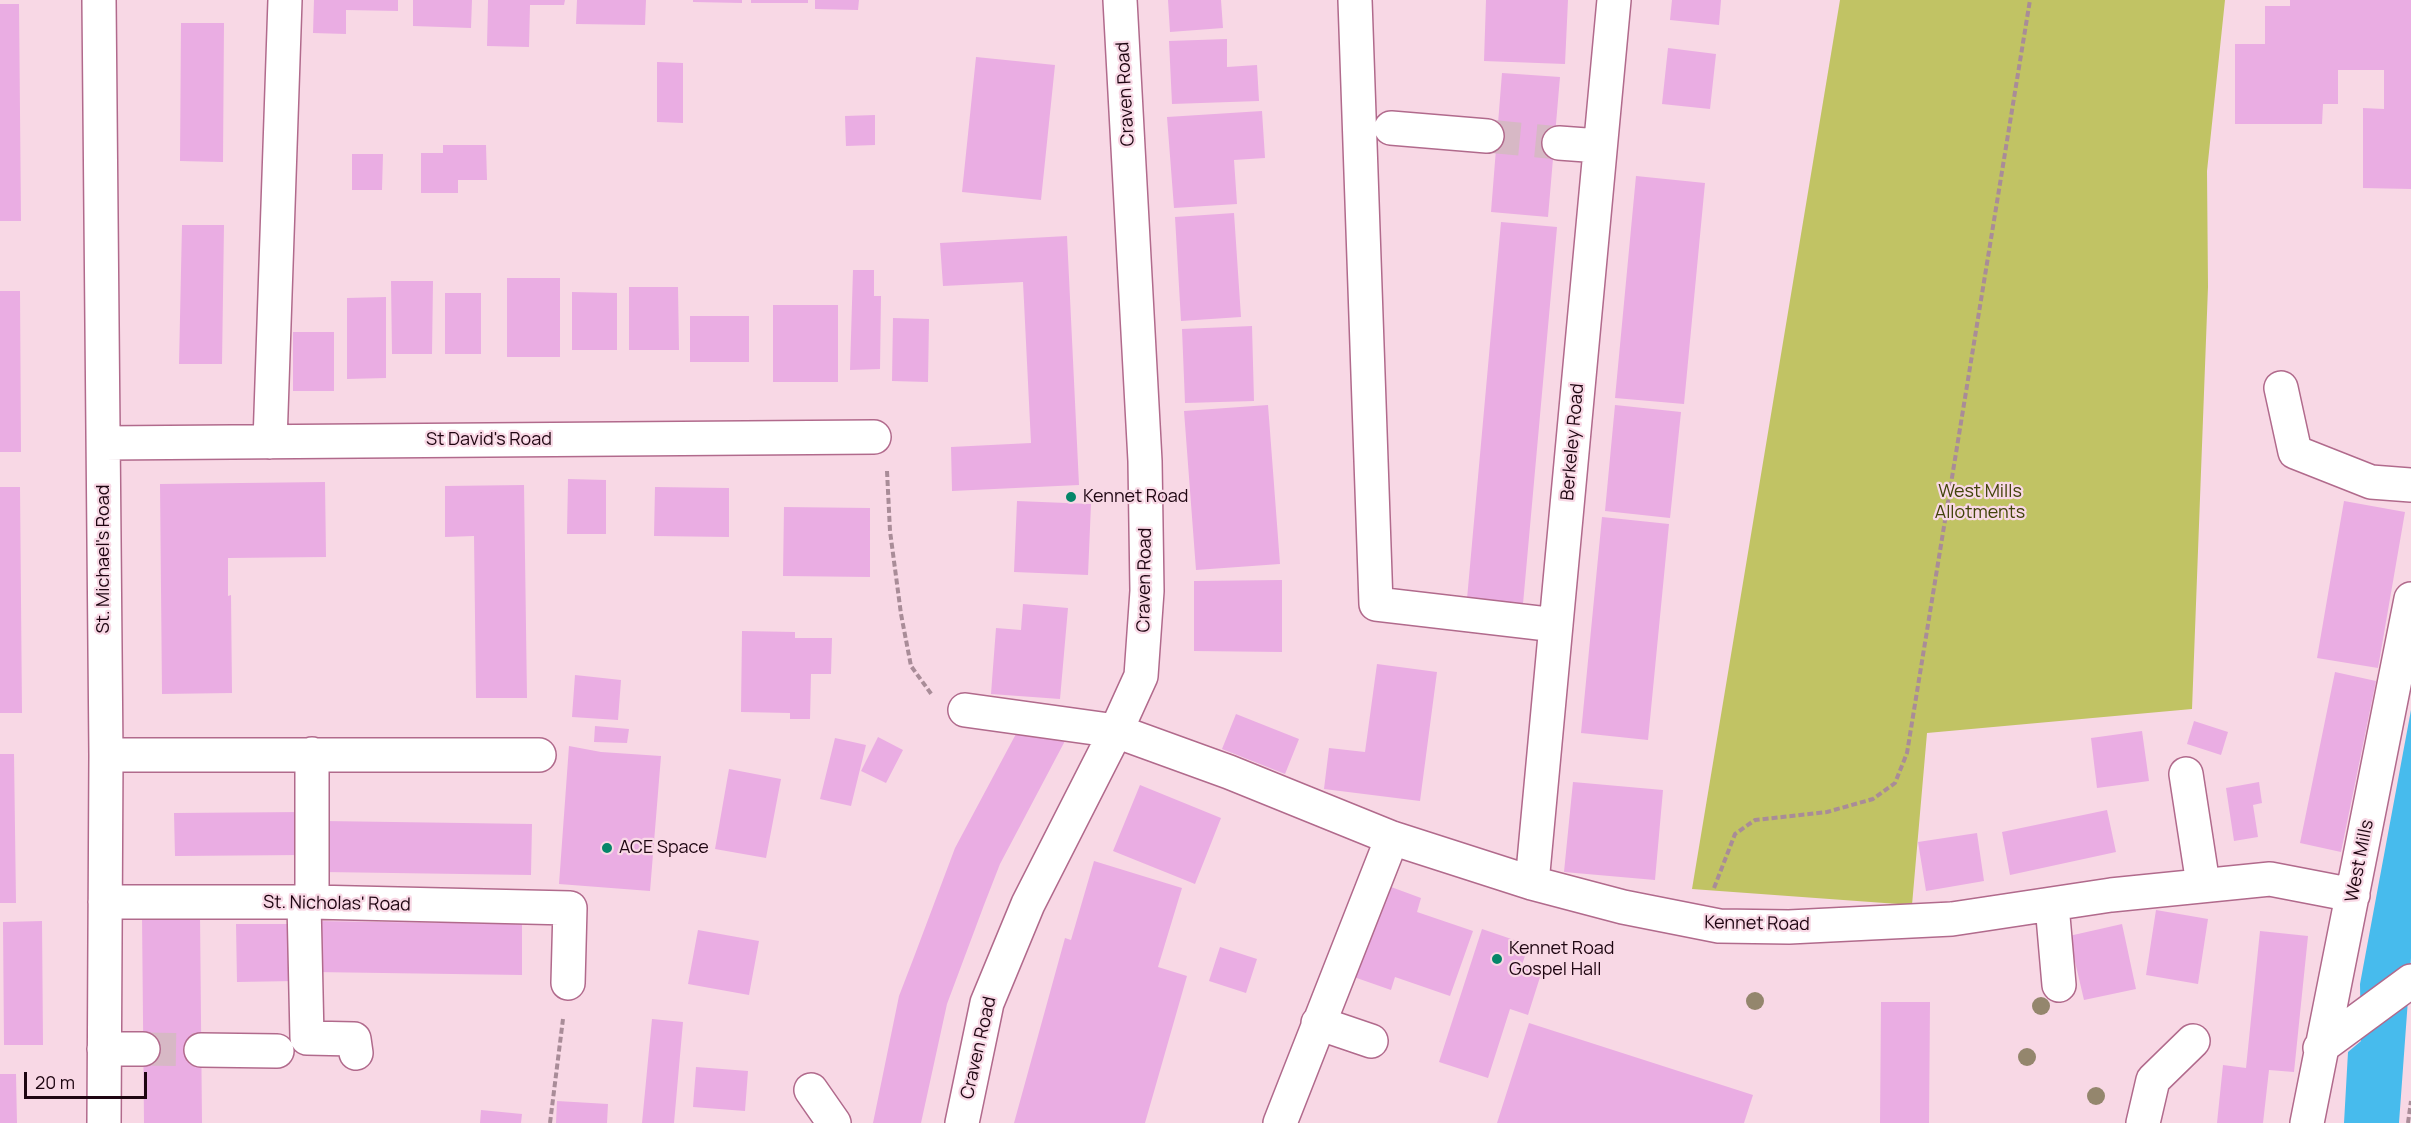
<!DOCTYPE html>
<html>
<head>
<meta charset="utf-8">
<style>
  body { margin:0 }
  #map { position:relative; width:2411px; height:1123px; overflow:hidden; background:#f8d8e5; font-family:Manrope,sans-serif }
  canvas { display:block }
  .scale { position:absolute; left:24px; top:1072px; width:123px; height:27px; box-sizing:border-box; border:3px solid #1e0511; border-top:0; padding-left:8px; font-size:18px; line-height:21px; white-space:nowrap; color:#1e0511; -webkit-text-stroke:4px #f8d8e5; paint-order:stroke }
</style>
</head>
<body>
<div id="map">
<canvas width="2411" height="1123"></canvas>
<div class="scale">20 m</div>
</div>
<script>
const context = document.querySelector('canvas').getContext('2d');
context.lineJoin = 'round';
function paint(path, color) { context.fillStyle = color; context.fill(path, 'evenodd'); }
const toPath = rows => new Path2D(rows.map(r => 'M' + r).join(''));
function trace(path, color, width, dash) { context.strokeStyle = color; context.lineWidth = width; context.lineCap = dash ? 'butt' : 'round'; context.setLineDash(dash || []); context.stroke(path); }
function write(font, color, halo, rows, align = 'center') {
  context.font = font + ' Manrope,sans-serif'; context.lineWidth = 4.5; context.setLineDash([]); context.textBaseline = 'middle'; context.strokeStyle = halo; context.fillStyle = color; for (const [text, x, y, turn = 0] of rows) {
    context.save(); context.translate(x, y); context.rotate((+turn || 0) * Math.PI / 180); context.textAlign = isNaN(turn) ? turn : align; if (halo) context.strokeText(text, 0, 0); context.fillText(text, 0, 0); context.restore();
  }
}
const green = toPath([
  [1840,0,2225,0,2207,171,2208,287,2192,709,1927,733,1912,905,1692,889]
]);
const water = toPath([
  [2411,710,2411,958,2399,1123,2344,1123,2348,1052,2361,1041,2360,984]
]);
const building = toPath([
  [314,0,398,0,398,11,346,10,346,34,313,33],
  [413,0,472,0,471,28,413,26],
  [488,0,565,0,564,5,530,5,529,47,487,46],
  [577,0,646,0,645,25,576,24],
  [693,0,742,0,742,3,693,2],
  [751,0,808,0,808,3,751,3],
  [815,0,859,0,858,10,815,9],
  [1168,0,1221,0,1223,28,1170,32],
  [1486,0,1568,0,1565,64,1484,61],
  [1672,0,1721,0,1719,25,1670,20],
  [2290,0,2411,0,2411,189,2363,188,2363,108,2384,109,2384,70,2338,70,2338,104,2323,104,2322,124,2235,124,2235,44,2265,44,2265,6,2290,6],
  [0,4,19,4,21,221,0,221],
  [181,23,224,23,223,162,180,161],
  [1227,39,1227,67,1257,65,1259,101,1172,104,1169,41],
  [1668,48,1716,54,1710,109,1662,104],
  [976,57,1055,65,1041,200,962,192],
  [657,62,683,63,683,123,657,122],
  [1502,73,1560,77,1548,217,1491,212],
  [1262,111,1265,158,1234,160,1237,204,1174,208,1167,117],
  [875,115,875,145,846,146,845,116],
  [443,145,486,145,487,180,458,180,458,193,421,193,421,153,443,153],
  [352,154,383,154,382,190,352,190],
  [1636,176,1705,183,1684,404,1615,398],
  [1234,213,1241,317,1181,321,1175,217],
  [1501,222,1557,227,1522,615,1466,610],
  [182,225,224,225,222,364,179,364],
  [1067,236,1079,485,952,491,951,447,1031,443,1023,282,943,286,940,243],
  [853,270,874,270,874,296,881,296,880,369,850,370],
  [507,278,560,278,560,357,507,357],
  [391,281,433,281,432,354,392,354],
  [629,287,678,287,679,350,629,350],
  [0,291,20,291,21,452,0,452],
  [572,292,617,293,617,350,572,350],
  [445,293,481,293,481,354,445,354],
  [386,297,386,378,347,379,347,298],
  [773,305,838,305,838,382,773,382],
  [690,316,749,316,749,362,690,362],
  [893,318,929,319,928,382,892,381],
  [1252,326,1254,401,1185,403,1182,329],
  [293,332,334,332,334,391,293,391],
  [1268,405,1280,564,1196,570,1184,411],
  [1615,405,1681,412,1670,518,1605,511],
  [568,479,606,480,606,534,567,534],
  [325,482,326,557,228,558,228,596,231,595,232,693,162,694,160,484],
  [524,485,527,698,476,698,474,536,445,537,445,486],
  [0,487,20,487,22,713,0,713],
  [655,487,729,488,729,537,654,536],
  [1017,501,1091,504,1088,575,1014,572],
  [2344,501,2405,512,2378,668,2317,658],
  [784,507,870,508,870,577,783,576],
  [1602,517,1669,524,1648,740,1581,733],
  [1282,580,1282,652,1194,651,1194,581],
  [1023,604,1068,608,1060,699,991,694,996,628,1021,630],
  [742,631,795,632,795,638,832,638,831,674,811,674,810,719,790,719,790,713,741,712],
  [1377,664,1437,672,1420,801,1324,789,1329,748,1365,752],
  [2335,672,2376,681,2341,852,2300,843],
  [575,675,621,680,618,720,572,717],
  [1236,714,1299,739,1285,774,1222,749],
  [2194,721,2228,732,2221,755,2187,744],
  [595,726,629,729,627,743,594,742],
  [2142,731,2149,781,2097,788,2091,738],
  [1017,732,1066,739,1000,864,984,905,947,1004,921,1123,873,1123,899,996,914,957,955,848],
  [878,737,903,750,886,783,861,771],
  [835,738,866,745,851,806,820,799],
  [569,746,601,752,661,756,650,891,559,884],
  [0,754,14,754,16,903,0,903],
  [729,769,781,779,766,858,715,849],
  [1573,782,1663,790,1655,880,1564,872],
  [2259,782,2262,803,2253,805,2258,837,2234,841,2226,788],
  [1140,785,1221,818,1195,884,1113,851],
  [2107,810,2116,852,2010,875,2002,832],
  [302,812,303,855,175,856,174,813],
  [324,821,532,824,531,875,324,872],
  [1977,833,1984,881,1926,891,1918,842],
  [1094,861,1182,888,1158,967,1187,976,1145,1123,1014,1123,1065,938,1071,940],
  [1383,884,1421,898,1417,912,1473,931,1450,996,1395,977,1391,990,1351,976],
  [2156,910,2208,919,2198,984,2146,975],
  [200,915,202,1123,144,1123,142,916],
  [42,921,43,1045,4,1045,3,922],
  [315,921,522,924,522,975,314,972],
  [236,924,295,924,295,981,237,982],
  [2122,924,2136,989,2084,1000,2069,936],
  [1482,929,1529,945,1521,967,1541,974,1528,1015,1510,1009,1488,1078,1439,1062],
  [698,930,759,941,749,995,688,984],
  [2260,931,2308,936,2294,1072,2269,1070,2263,1123,2217,1123,2223,1065,2246,1068],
  [1220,947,1257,959,1246,993,1209,981],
  [1881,1002,1930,1002,1929,1123,1880,1123],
  [652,1019,683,1022,674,1123,642,1123],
  [1529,1023,1753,1095,1744,1123,1497,1123],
  [696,1067,748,1071,745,1111,693,1107],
  [0,1074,16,1074,17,1123,0,1123],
  [557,1101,608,1104,607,1123,556,1123],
  [481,1110,522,1114,521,1123,480,1123]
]);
const minorTunnel = toPath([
  [1487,136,1559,143],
  [143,1049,201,1050]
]);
const path = toPath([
  [887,471,890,531,901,614,911,666,932,695],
  [1714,888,1735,834,1755,820,1827,812,1873,799,1895,783,1907,753,2030,0],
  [550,1123,563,1019],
  [2408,1123,2411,1101]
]);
const minor = toPath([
  [99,0,106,755,104,1123],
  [1355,0,1376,604,1556,625],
  [1391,128,1487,136],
  [1559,143,1600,146],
  [2281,388,2295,452,2371,482,2411,485],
  [270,442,285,0],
  [104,443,874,437],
  [965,710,1116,731,1229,772,1392,838,1532,883,1623,907,1719,926,1789,927,1952,919,2111,895,2270,879,2353,895],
  [312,754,312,902],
  [106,755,539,755],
  [2186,774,2203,884],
  [1532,883,1614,0],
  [105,902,312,902,570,908,568,983],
  [304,903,307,1038,354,1039,356,1053],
  [2052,905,2059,985],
  [1318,1023,1371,1041],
  [2320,1048,2411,981],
  [104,1049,143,1049],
  [201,1050,277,1051],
  [811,1090,834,1123],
  [962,1123,987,1003,1028,904,1116,731,1141,676,1147,591,1145,461,1120,0],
  [1280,1123,1392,838],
  [2143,1123,2153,1080,2193,1041],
  [2307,1123,2411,599]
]);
const trees = [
  [1755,1001],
  [2041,1006],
  [2027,1057],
  [2096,1096]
];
const markers = [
  [1071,497,6,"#058669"],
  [607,848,6,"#058669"],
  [1497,959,6,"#058669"]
];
const streetNames = [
  ["Craven Road",1126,94,-93],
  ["St David's Road",489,440],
  ["Berkeley Road",1573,442,-85],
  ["St. Michael's Road",104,559,-90],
  ["Craven Road",1145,580,-89],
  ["West Mills",2360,861,-79],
  ["St. Nicholas' Road",337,904,1],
  ["Kennet Road",1757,924,1],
  ["Craven Road",979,1048,-77]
];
const parkNames = [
  ["West Mills",1980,492],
  ["Allotments",1980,513]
];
const poiNames = [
  ["Kennet Road",1083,497],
  ["ACE Space",619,848],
  ["Kennet Road",1509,949],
  ["Gospel Hall",1509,970]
];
paint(green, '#c1c364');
paint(water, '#47bbed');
paint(building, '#eaade3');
trace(minorTunnel, '#d7b8c5', 33, [33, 16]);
trace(minor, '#b16a8c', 36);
trace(path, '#a98c98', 4, [6, 3]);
trace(minor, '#fff', 33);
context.fillStyle = '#94866d';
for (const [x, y] of trees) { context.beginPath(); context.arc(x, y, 9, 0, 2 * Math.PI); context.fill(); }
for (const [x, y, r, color] of markers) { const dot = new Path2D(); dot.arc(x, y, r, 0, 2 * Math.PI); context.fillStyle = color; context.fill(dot); trace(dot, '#f8d8e5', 2); }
write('18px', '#1e0511', '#f8d8e5', streetNames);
write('18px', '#42430a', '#f8d8e5', parkNames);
write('18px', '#1e0511', '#f8d8e5', poiNames, 'left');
</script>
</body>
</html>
